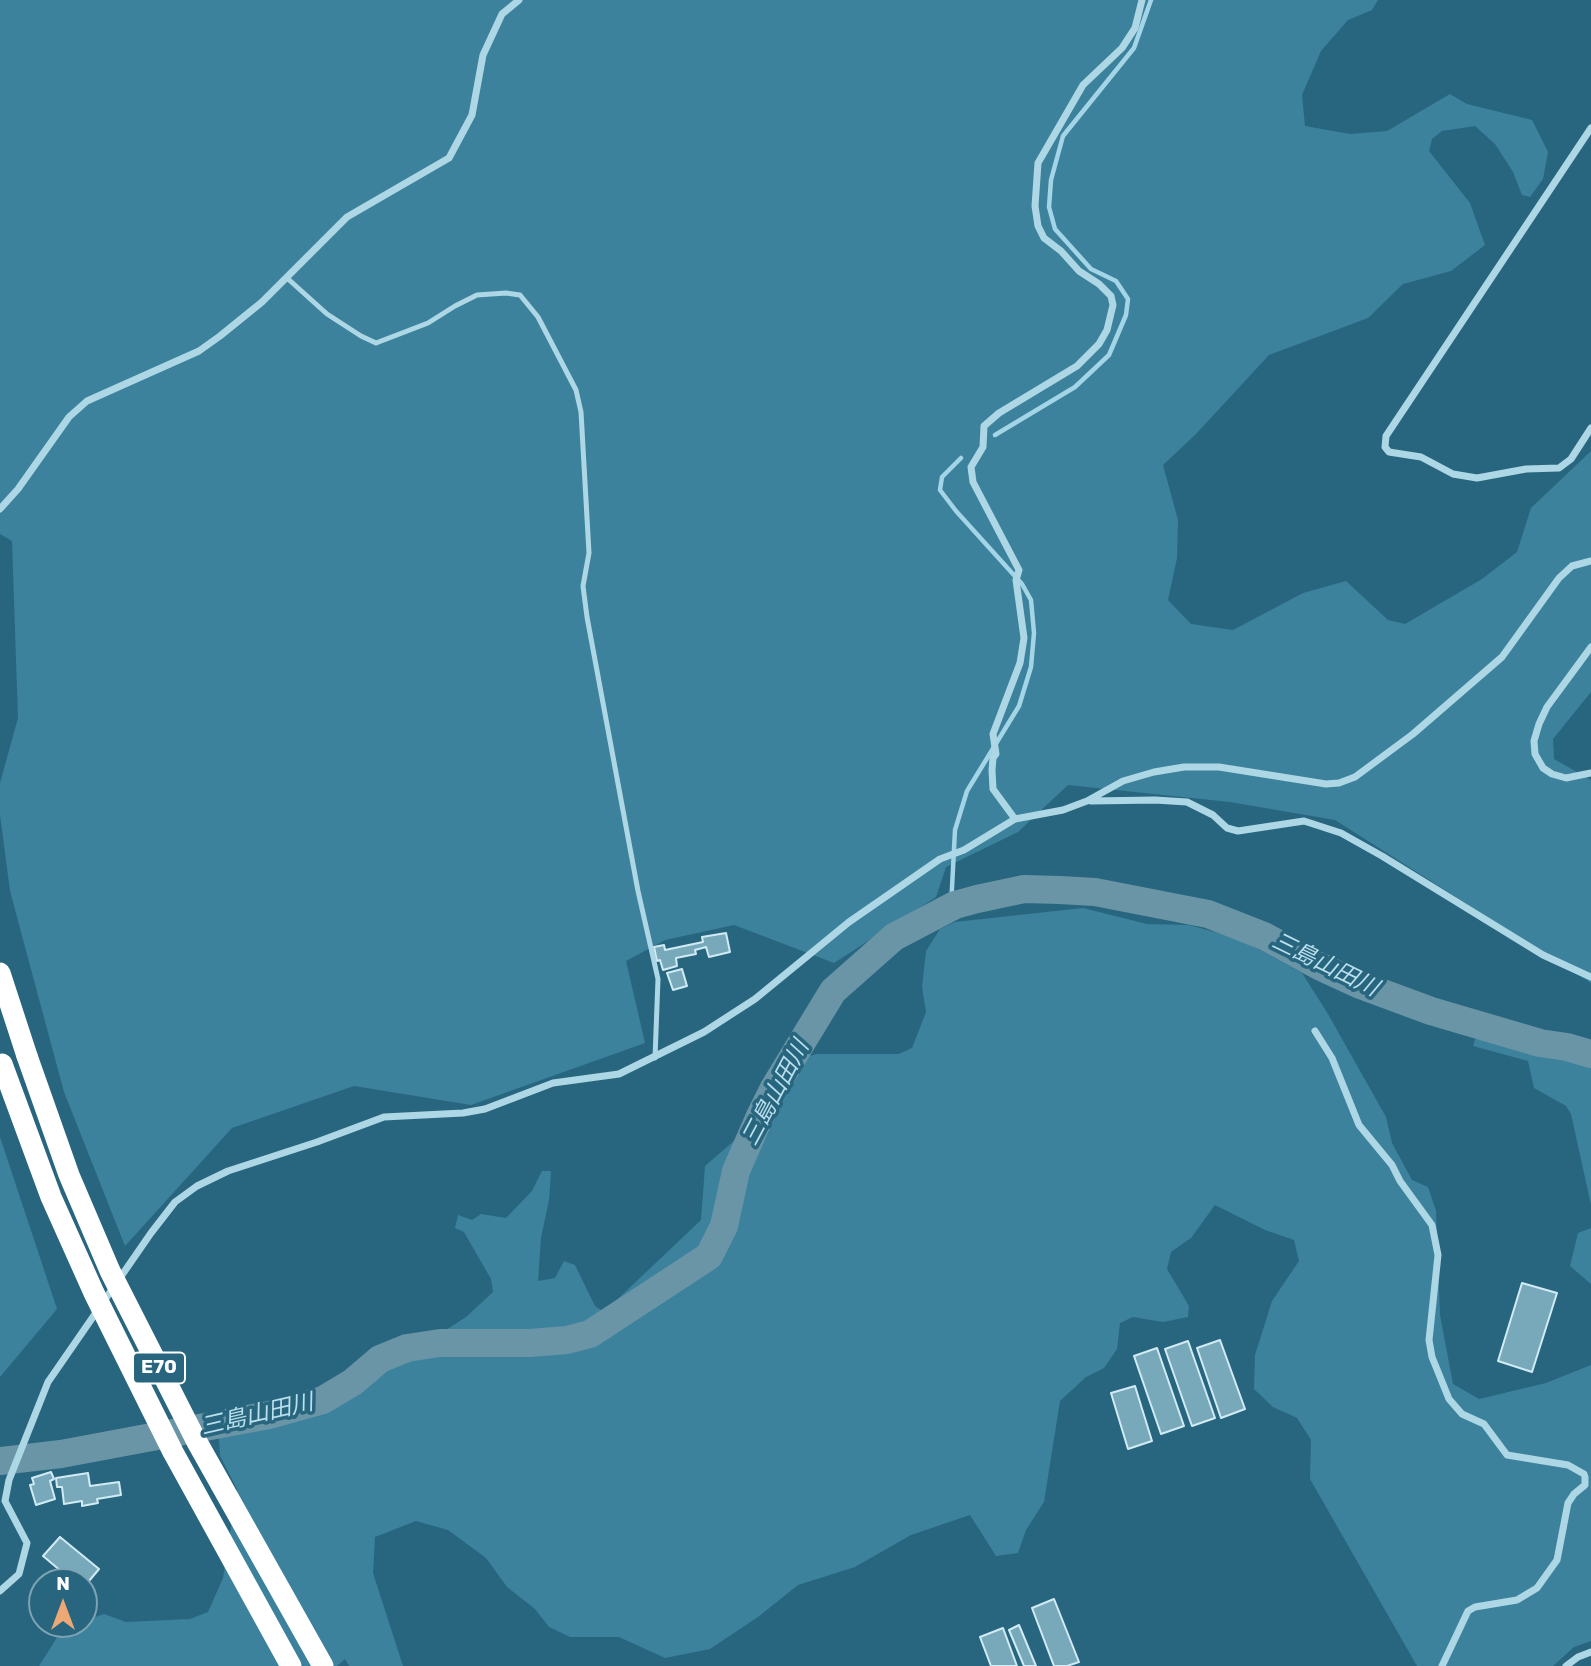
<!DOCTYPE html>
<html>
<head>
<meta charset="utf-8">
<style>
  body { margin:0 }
  #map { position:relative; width:1591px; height:1666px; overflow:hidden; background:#28667f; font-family:Rubik,sans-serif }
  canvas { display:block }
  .north { position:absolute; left:28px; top:1568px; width:70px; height:70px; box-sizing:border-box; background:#28667f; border:2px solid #7ea3b2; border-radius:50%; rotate:0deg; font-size:19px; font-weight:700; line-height:28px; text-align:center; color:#fff }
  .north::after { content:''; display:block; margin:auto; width:24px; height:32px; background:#eda875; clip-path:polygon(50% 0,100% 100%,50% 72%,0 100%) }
</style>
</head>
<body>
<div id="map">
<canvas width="1591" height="1666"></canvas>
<div class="north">N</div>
</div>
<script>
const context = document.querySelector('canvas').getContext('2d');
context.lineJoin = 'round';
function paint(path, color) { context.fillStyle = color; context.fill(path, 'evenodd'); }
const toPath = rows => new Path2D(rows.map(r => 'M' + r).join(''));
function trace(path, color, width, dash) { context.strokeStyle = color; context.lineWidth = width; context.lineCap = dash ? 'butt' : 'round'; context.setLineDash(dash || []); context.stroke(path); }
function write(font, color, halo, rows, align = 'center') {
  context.font = font + ' Rubik,"Noto Sans JP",sans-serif'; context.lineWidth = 7; context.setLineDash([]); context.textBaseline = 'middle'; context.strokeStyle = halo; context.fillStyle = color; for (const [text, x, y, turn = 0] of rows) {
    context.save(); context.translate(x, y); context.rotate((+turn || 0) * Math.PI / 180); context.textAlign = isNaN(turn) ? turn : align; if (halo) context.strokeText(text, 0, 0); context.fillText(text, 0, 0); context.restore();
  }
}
const green = toPath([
  [0,0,1378,0,1372,10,1348,20,1321,51,1302,95,1305,126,1350,134,1387,131,1450,94,1467,104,1532,120,1548,152,1543,179,1530,197,1522,195,1513,172,1495,144,1475,126,1442,131,1432,139,1429,151,1470,203,1485,245,1451,271,1403,284,1368,318,1269,355,1196,434,1163,465,1178,520,1177,558,1168,600,1191,624,1233,630,1303,593,1346,581,1388,620,1405,624,1482,579,1517,552,1531,508,1591,451,1591,692,1553,739,1554,759,1591,780,1591,983,1335,820,1230,802,1068,785,1018,832,946,867,936,897,834,963,734,925,665,940,626,961,645,1043,471,1105,354,1086,232,1128,125,1246,64,1092,10,891,0,815,0,783,18,718,12,541,0,534],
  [1083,908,1147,924,1189,925,1222,934,1242,940,1302,973,1328,1014,1386,1117,1392,1143,1412,1180,1428,1187,1436,1211,1440,1315,1453,1384,1479,1399,1546,1383,1591,1365,1591,1641,1574,1647,1553,1666,1417,1666,1310,1479,1311,1440,1297,1418,1273,1407,1254,1389,1255,1355,1272,1301,1299,1261,1294,1240,1265,1230,1215,1205,1191,1238,1171,1252,1167,1269,1189,1306,1188,1317,1163,1322,1133,1317,1120,1323,1117,1349,1104,1368,1086,1377,1060,1401,1044,1502,1026,1530,1018,1553,996,1556,970,1515,911,1535,855,1567,798,1585,758,1617,710,1649,665,1658,619,1637,570,1637,549,1627,535,1609,507,1587,486,1558,448,1530,416,1521,375,1537,373,1573,403,1666,349,1666,345,1659,337,1666,39,1666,61,1631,77,1624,84,1624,84,1621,104,1614,126,1622,190,1619,208,1612,223,1578,237,1489,220,1456,219,1438,235,1433,255,1431,288,1412,376,1375,466,1317,493,1292,491,1279,464,1232,455,1228,458,1215,472,1220,481,1214,506,1218,532,1191,542,1171,551,1171,549,1200,541,1238,538,1281,555,1278,564,1261,575,1265,595,1306,604,1312,701,1220,705,1166,772,1108,802,1058,817,1054,899,1054,912,1048,926,1012,922,987,926,951,940,929,955,922],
  [1478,1030,1517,1044,1579,1055,1591,1062,1591,1205,1571,1114,1566,1106,1534,1088,1528,1061,1473,1046],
  [0,1137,57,1309,0,1377],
  [1591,1228,1591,1284,1570,1266,1578,1233]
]);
const stream = toPath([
  [995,435,1075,387,1109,355,1126,315,1128,299,1116,281,1091,269,1055,229,1049,207,1051,180,1063,136,1134,48,1151,0],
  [951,907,955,830,967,791,1019,706,1031,667,1034,633,1031,600,1022,584,956,511,940,490,942,477,961,458]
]);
const river = toPath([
  [0,1461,61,1454,269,1415,323,1400,353,1382,380,1359,407,1348,440,1343,530,1343,567,1340,590,1334,709,1256,724,1226,736,1171,760,1116,774,1088,833,991,894,937,955,905,977,899,1024,889,1060,890,1095,892,1208,914,1264,936,1319,966,1358,984,1431,1011,1540,1043,1567,1047,1591,1054]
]);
const building = toPath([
  [726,933,730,952,709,957,706,947,695,950,696,954,676,958,677,966,663,970,660,960,657,961,654,947,664,945,665,950,703,942,702,937,726,933],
  [682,969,687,986,673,990,667,973,682,969],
  [1522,1283,1557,1293,1532,1372,1498,1361,1522,1283],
  [1220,1340,1245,1409,1221,1418,1197,1348,1220,1340],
  [1188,1341,1215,1418,1192,1426,1165,1349,1188,1341],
  [1157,1348,1184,1426,1161,1434,1134,1356,1157,1348],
  [1135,1386,1152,1441,1128,1449,1111,1393,1135,1386],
  [51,1472,54,1479,50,1481,55,1499,36,1505,30,1485,34,1484,32,1478,51,1472],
  [88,1473,90,1486,119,1482,121,1495,97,1499,98,1503,82,1506,82,1501,64,1504,62,1487,57,1487,56,1478,88,1473],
  [60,1537,99,1569,84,1587,84,1582,74,1582,43,1556,60,1537],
  [1054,1599,1079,1662,1067,1666,1054,1666,1032,1608,1054,1599],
  [1019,1625,1036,1666,1024,1666,1009,1630,1019,1625],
  [1003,1628,1017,1666,991,1666,980,1637,1003,1628]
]);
const service = toPath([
  [287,278,327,314,361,336,376,343,428,323,455,306,477,295,506,293,520,295,538,317,576,390,581,412,589,553,583,586,587,617,638,891,658,979,655,1058]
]);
const minor = toPath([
  [1591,128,1386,436,1385,447,1389,452,1421,457,1453,474,1477,478,1526,469,1559,468,1571,459,1591,428],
  [0,509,18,489,69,417,87,401,199,351,220,336,262,302,347,217,449,158,472,115,483,55,502,14,519,0],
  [1591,647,1547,707,1539,724,1534,741,1535,754,1543,768,1552,774,1566,778,1591,773],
  [1091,801,1155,800,1187,802,1213,815,1227,828,1238,831,1304,821,1341,833,1382,856,1543,955,1591,977],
  [1015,819,993,789,992,770,993,758,996,754,993,734,1020,663,1024,638,1016,580,1019,570,973,482,971,467,983,447,984,426,999,413,1077,366,1099,344,1107,330,1113,305,1111,296,1099,284,1079,271,1061,251,1044,238,1038,226,1035,206,1038,163,1083,85,1122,48,1135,28,1142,0],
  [1315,1031,1332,1058,1359,1125,1392,1165,1400,1181,1432,1225,1438,1255,1429,1340,1432,1357,1449,1399,1462,1414,1484,1424,1507,1455,1568,1465,1584,1474,1585,1477,1585,1485,1574,1494,1568,1503,1557,1560,1537,1588,1517,1600,1475,1607,1468,1611,1442,1666],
  [0,1591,19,1574,27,1543,5,1501,9,1480,48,1382,151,1233,175,1202,197,1186,228,1171,317,1142,384,1117,463,1113,485,1109,553,1083,619,1074,704,1032,755,999,849,922,940,859,964,850,1015,819,1063,810,1087,801,1123,781,1154,772,1184,767,1219,767,1326,784,1339,783,1355,777,1413,734,1502,657,1559,578,1572,566,1591,561],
  [1566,1666,1578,1657,1591,1652]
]);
const motorway = toPath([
  [0,973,27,1056]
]);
const motorwayBridge = toPath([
  [27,1056,69,1175,110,1271,197,1442,323,1666],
  [2,1064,51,1197,94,1293,173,1452,291,1666]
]);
const shields = [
  [159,1368,52]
];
const shieldNames = [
  ["E70",159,1368]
];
const waterNames = [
  ["三島山田川",1325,965,26],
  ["三島山田川",776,1093,-62],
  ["三島山田川",257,1415,-13]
];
paint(green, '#3c829c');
trace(stream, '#a3d5e6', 4.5);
trace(river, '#6a95a6', 28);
paint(building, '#78a9bb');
trace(building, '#d1ebf4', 2);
trace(service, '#aed7e5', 5);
trace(minor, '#aed7e5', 7);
trace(motorway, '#fff', 21);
trace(motorwayBridge, '#fff', 21);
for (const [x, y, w] of shields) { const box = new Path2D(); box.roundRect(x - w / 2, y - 15.5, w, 31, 5); context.fillStyle = '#28667f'; context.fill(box); trace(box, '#fff', 2); }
write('bold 19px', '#fff', null, shieldNames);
write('italic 23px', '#badfed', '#28667f', waterNames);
</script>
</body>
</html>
